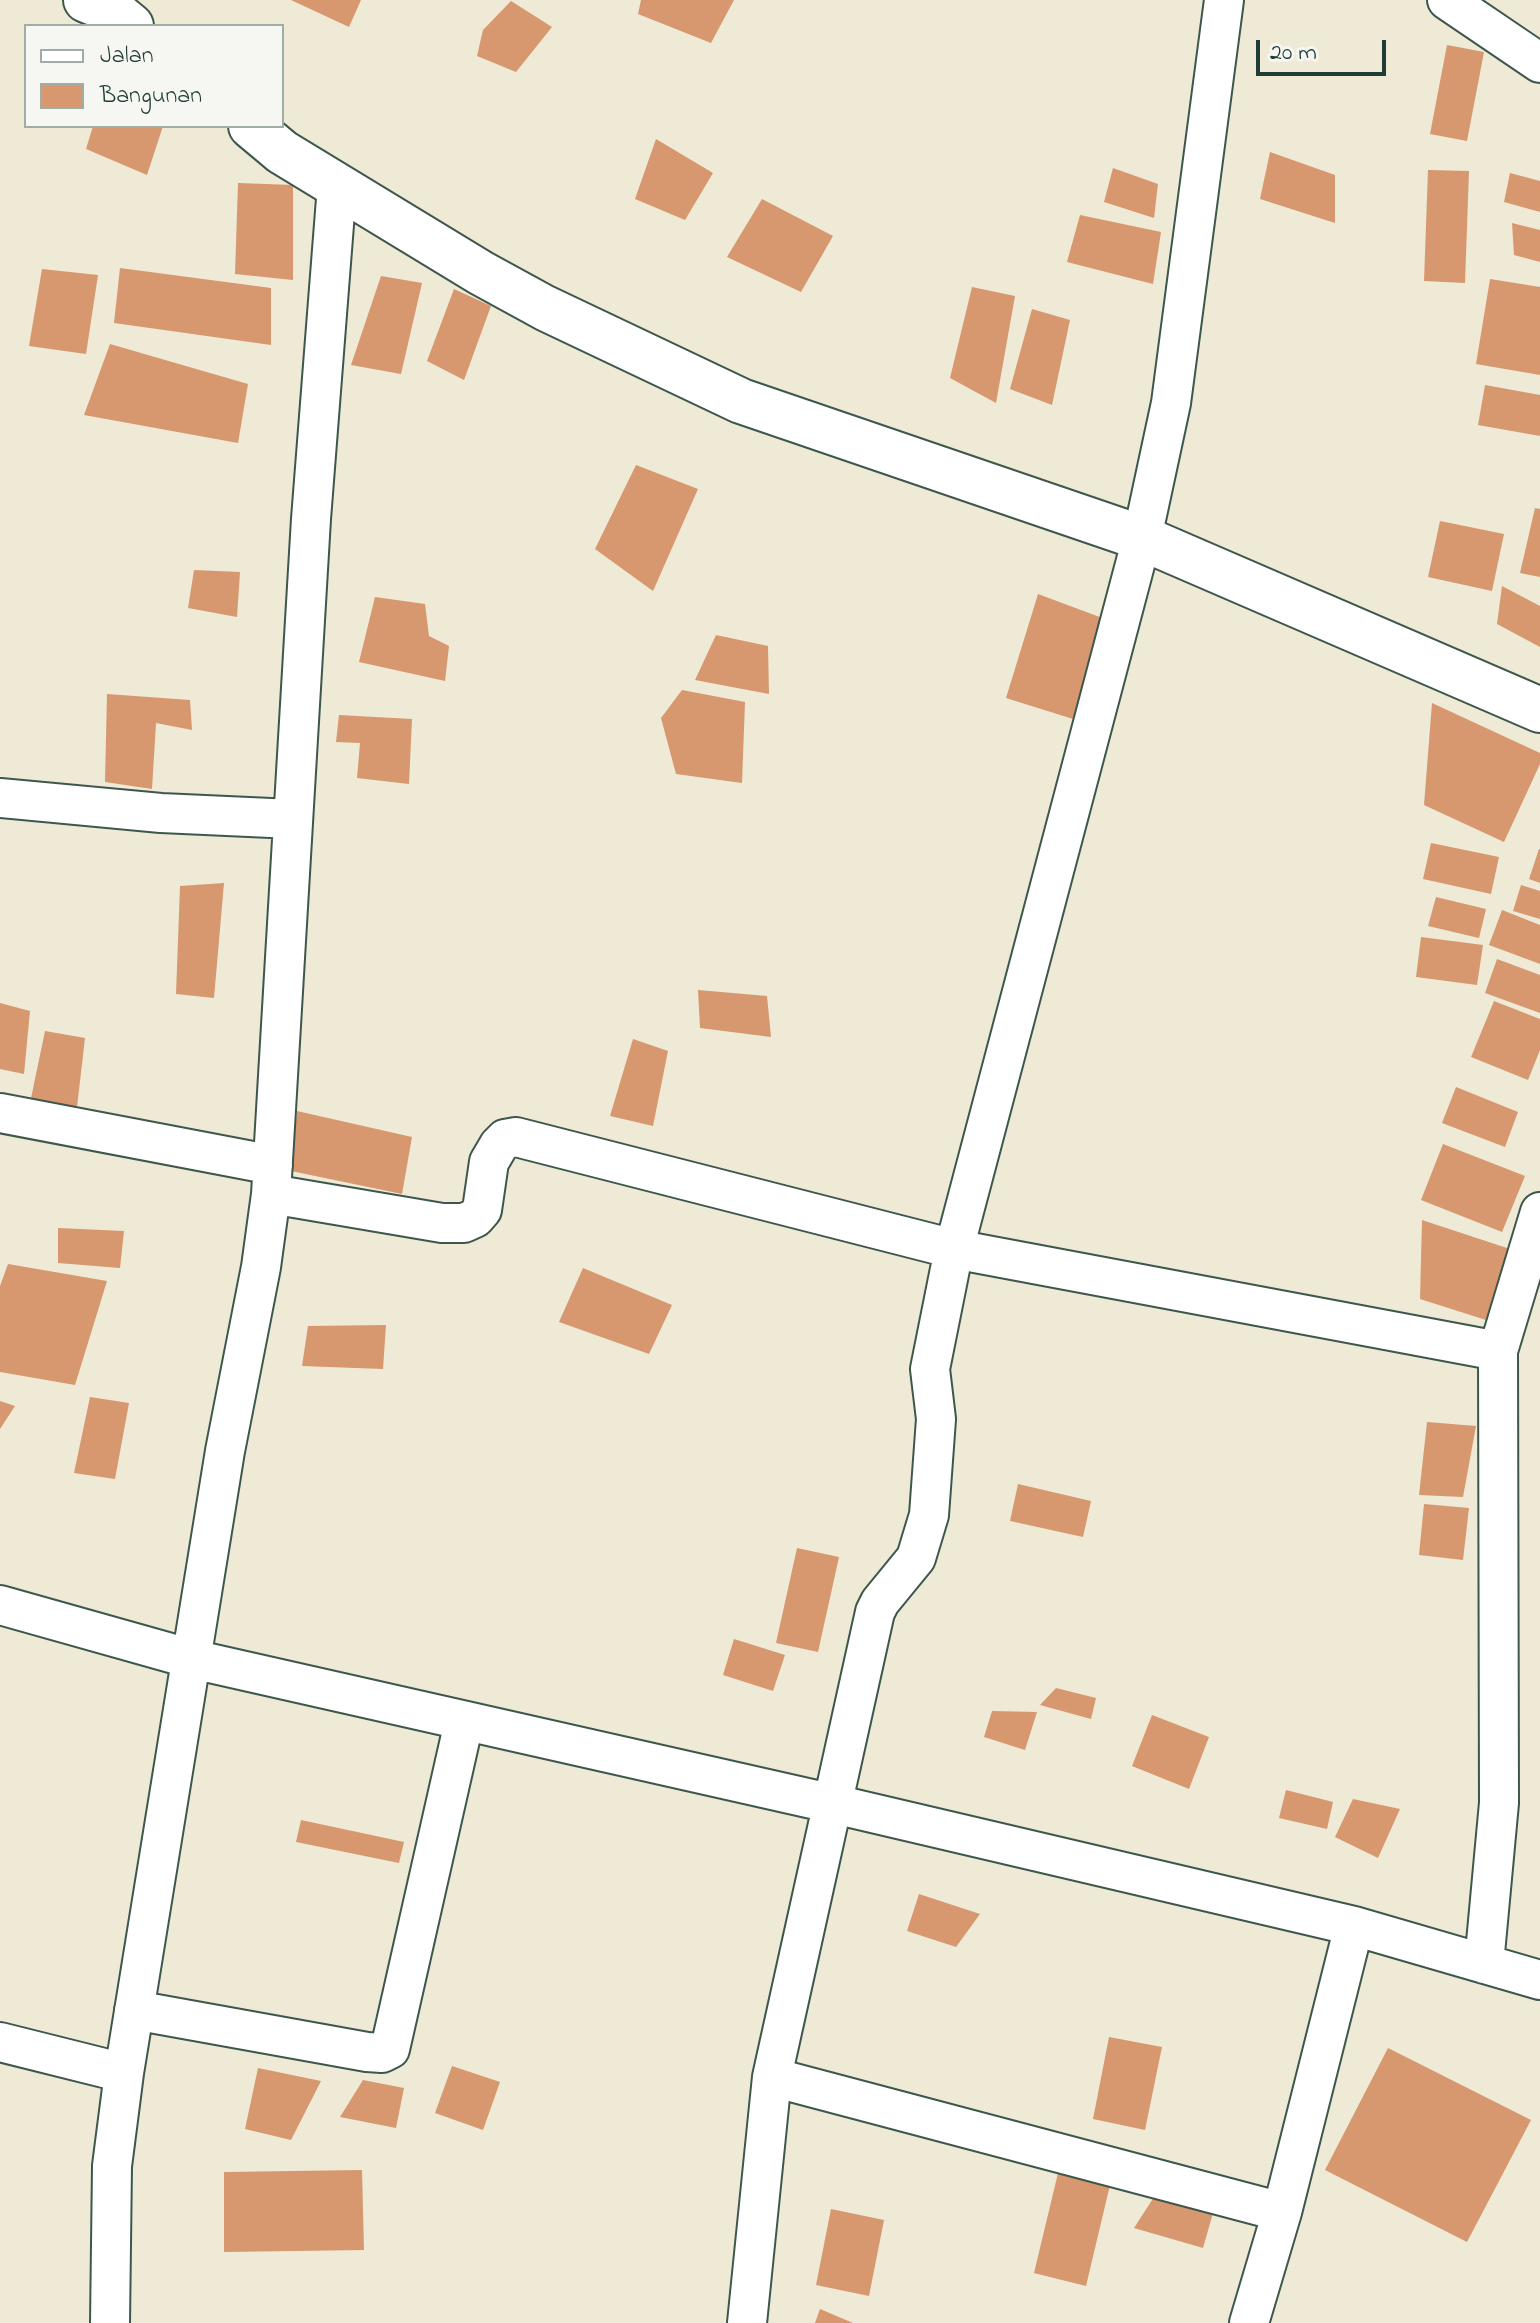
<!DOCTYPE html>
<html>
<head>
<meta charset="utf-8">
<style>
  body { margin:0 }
  #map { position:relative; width:1540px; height:2323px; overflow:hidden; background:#eeead6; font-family:"Indie Flower",sans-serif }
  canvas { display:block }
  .legend { position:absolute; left:24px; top:24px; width:260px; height:104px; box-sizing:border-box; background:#f6f6f2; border:2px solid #a0aca6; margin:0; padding:10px 14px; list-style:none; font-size:24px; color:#1f3d34 }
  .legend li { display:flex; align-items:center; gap:16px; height:40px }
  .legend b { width:40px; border:2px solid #a0aca6 }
  .scale { position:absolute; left:1256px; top:40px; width:130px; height:36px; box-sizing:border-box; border:4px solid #1f3d34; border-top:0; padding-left:10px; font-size:24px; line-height:28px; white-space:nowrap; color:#1f3d34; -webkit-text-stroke:6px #f6f6f2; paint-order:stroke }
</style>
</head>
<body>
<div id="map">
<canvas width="1540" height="2323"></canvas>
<ul class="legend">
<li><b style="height:10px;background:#fff"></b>Jalan</li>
<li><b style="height:22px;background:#d7976f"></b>Bangunan</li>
</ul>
<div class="scale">20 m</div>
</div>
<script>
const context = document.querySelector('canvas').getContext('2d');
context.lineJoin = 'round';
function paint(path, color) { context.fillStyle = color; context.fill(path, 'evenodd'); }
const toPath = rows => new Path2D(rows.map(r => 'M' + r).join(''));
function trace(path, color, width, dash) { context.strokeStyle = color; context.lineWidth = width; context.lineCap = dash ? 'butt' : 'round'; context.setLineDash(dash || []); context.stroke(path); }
const building = toPath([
  [291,0,361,0,349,27],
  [641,0,734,0,711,43,638,14],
  [511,1,552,27,516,72,477,56,483,30],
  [1447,45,1484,52,1467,141,1430,134],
  [93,126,163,126,147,175,86,149],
  [656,139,713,173,685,220,635,199],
  [1270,152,1335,175,1335,223,1260,199],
  [1113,168,1158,184,1154,218,1104,202],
  [1428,170,1469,171,1465,283,1424,281],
  [1510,173,1540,181,1540,212,1504,202],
  [238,183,293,185,293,280,235,274],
  [762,199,833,236,801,292,727,257],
  [1080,215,1161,232,1153,284,1067,262],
  [1512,223,1540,230,1540,262,1514,255],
  [120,268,271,288,271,345,114,323],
  [42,269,98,275,86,354,29,346],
  [381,276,422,283,401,374,351,365],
  [1490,279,1540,287,1540,375,1476,364],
  [972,287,1015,296,996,403,950,378],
  [454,289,491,306,464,380,427,361],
  [1032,309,1070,320,1052,405,1010,389],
  [110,344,248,384,238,443,84,415],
  [1485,385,1540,395,1540,436,1478,425],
  [636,465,698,489,653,591,595,549],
  [1535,508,1540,509,1540,577,1520,573],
  [1440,521,1504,534,1492,591,1428,577],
  [194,570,240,572,237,617,188,608],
  [1502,586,1540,606,1540,647,1497,624],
  [1038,594,1105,619,1073,719,1006,698],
  [375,597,425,604,429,636,449,646,445,681,359,662],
  [716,635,768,646,769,694,695,680],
  [682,690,745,702,742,783,676,774,661,718],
  [107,694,190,700,192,730,156,723,152,789,105,782],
  [1432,703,1540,753,1540,764,1504,842,1424,805],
  [339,715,412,719,409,784,357,778,360,743,336,742],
  [1431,843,1499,857,1491,894,1423,879],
  [1539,849,1540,849,1540,883,1529,879],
  [224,883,214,998,176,994,180,886],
  [1521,885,1540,891,1540,919,1513,911],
  [1436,897,1486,909,1479,938,1428,926],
  [1502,910,1540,925,1540,964,1489,945],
  [1421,937,1483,945,1477,985,1416,977],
  [1497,959,1540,975,1540,1013,1485,993],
  [698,990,767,996,771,1037,700,1028],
  [1494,1001,1540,1019,1540,1050,1528,1080,1471,1057],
  [0,1003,30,1011,24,1074,0,1069],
  [45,1031,85,1038,77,1107,30,1103],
  [633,1039,668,1051,653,1126,610,1116],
  [1456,1087,1518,1112,1505,1147,1442,1123],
  [297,1111,412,1137,402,1194,291,1171],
  [1443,1144,1525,1176,1502,1232,1421,1200],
  [1422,1220,1510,1249,1486,1320,1420,1299],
  [58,1228,124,1231,120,1268,58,1263],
  [8,1264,107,1281,75,1385,0,1372,0,1286],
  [583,1268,672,1305,649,1354,559,1322],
  [386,1325,383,1369,302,1366,308,1326],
  [90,1397,129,1403,115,1479,74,1473],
  [0,1401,15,1406,0,1429],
  [1427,1422,1476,1426,1463,1497,1419,1495],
  [1018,1484,1091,1501,1083,1537,1010,1521],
  [1424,1504,1469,1508,1463,1560,1419,1555],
  [797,1548,839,1557,818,1652,776,1643],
  [734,1639,785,1655,773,1691,723,1675],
  [1056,1688,1096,1698,1091,1719,1040,1705],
  [992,1711,1037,1712,1025,1750,984,1737],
  [1152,1715,1209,1737,1189,1789,1132,1766],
  [1286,1790,1333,1802,1327,1829,1279,1818],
  [1353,1799,1400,1809,1378,1858,1335,1837],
  [301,1820,404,1842,399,1863,296,1842],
  [919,1894,980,1914,956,1947,907,1931],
  [1109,2037,1162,2047,1145,2130,1093,2119],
  [1388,2048,1531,2120,1467,2242,1325,2170],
  [452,2066,500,2082,483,2130,435,2113],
  [258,2068,321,2081,291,2140,245,2129],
  [363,2080,404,2088,396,2128,340,2117],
  [362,2170,364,2250,224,2252,224,2172],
  [1058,2173,1110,2185,1086,2286,1034,2273],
  [1154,2197,1213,2213,1203,2248,1134,2228],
  [831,2209,884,2220,869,2296,816,2285],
  [820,2309,853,2323,815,2323]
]);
const minor = toPath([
  [1447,0,1540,63],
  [0,798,161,813,293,819],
  [0,1113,273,1165],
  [271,1194,442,1223,464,1223,475,1218,482,1210,489,1162,499,1145,505,1139,516,1137,954,1249,1498,1351],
  [0,1605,192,1659,834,1804,1354,1926,1540,1980],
  [1484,1964,1499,1803,1498,1351,1540,1212],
  [134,2010,367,2052,382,2053,390,2049,464,1722],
  [0,2042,124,2073],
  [772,2077,1282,2212],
  [110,2323,112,2166,124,2073,225,1451,261,1267,271,1194,311,519,337,186],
  [747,2323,772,2077,875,1612,880,1602,916,1558,929,1515,936,1419,930,1369,954,1249,1142,538,1171,403,1224,0],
  [1249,2323,1282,2212,1354,1926]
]);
const tertiary = toPath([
  [86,0,113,11,131,26],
  [251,126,282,152,481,273,545,308,741,401,1142,538,1540,710]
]);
paint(building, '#d7976f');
trace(minor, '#3e574c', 42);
trace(tertiary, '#3e574c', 48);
trace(minor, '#fff', 38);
trace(tertiary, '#fff', 44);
</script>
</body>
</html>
